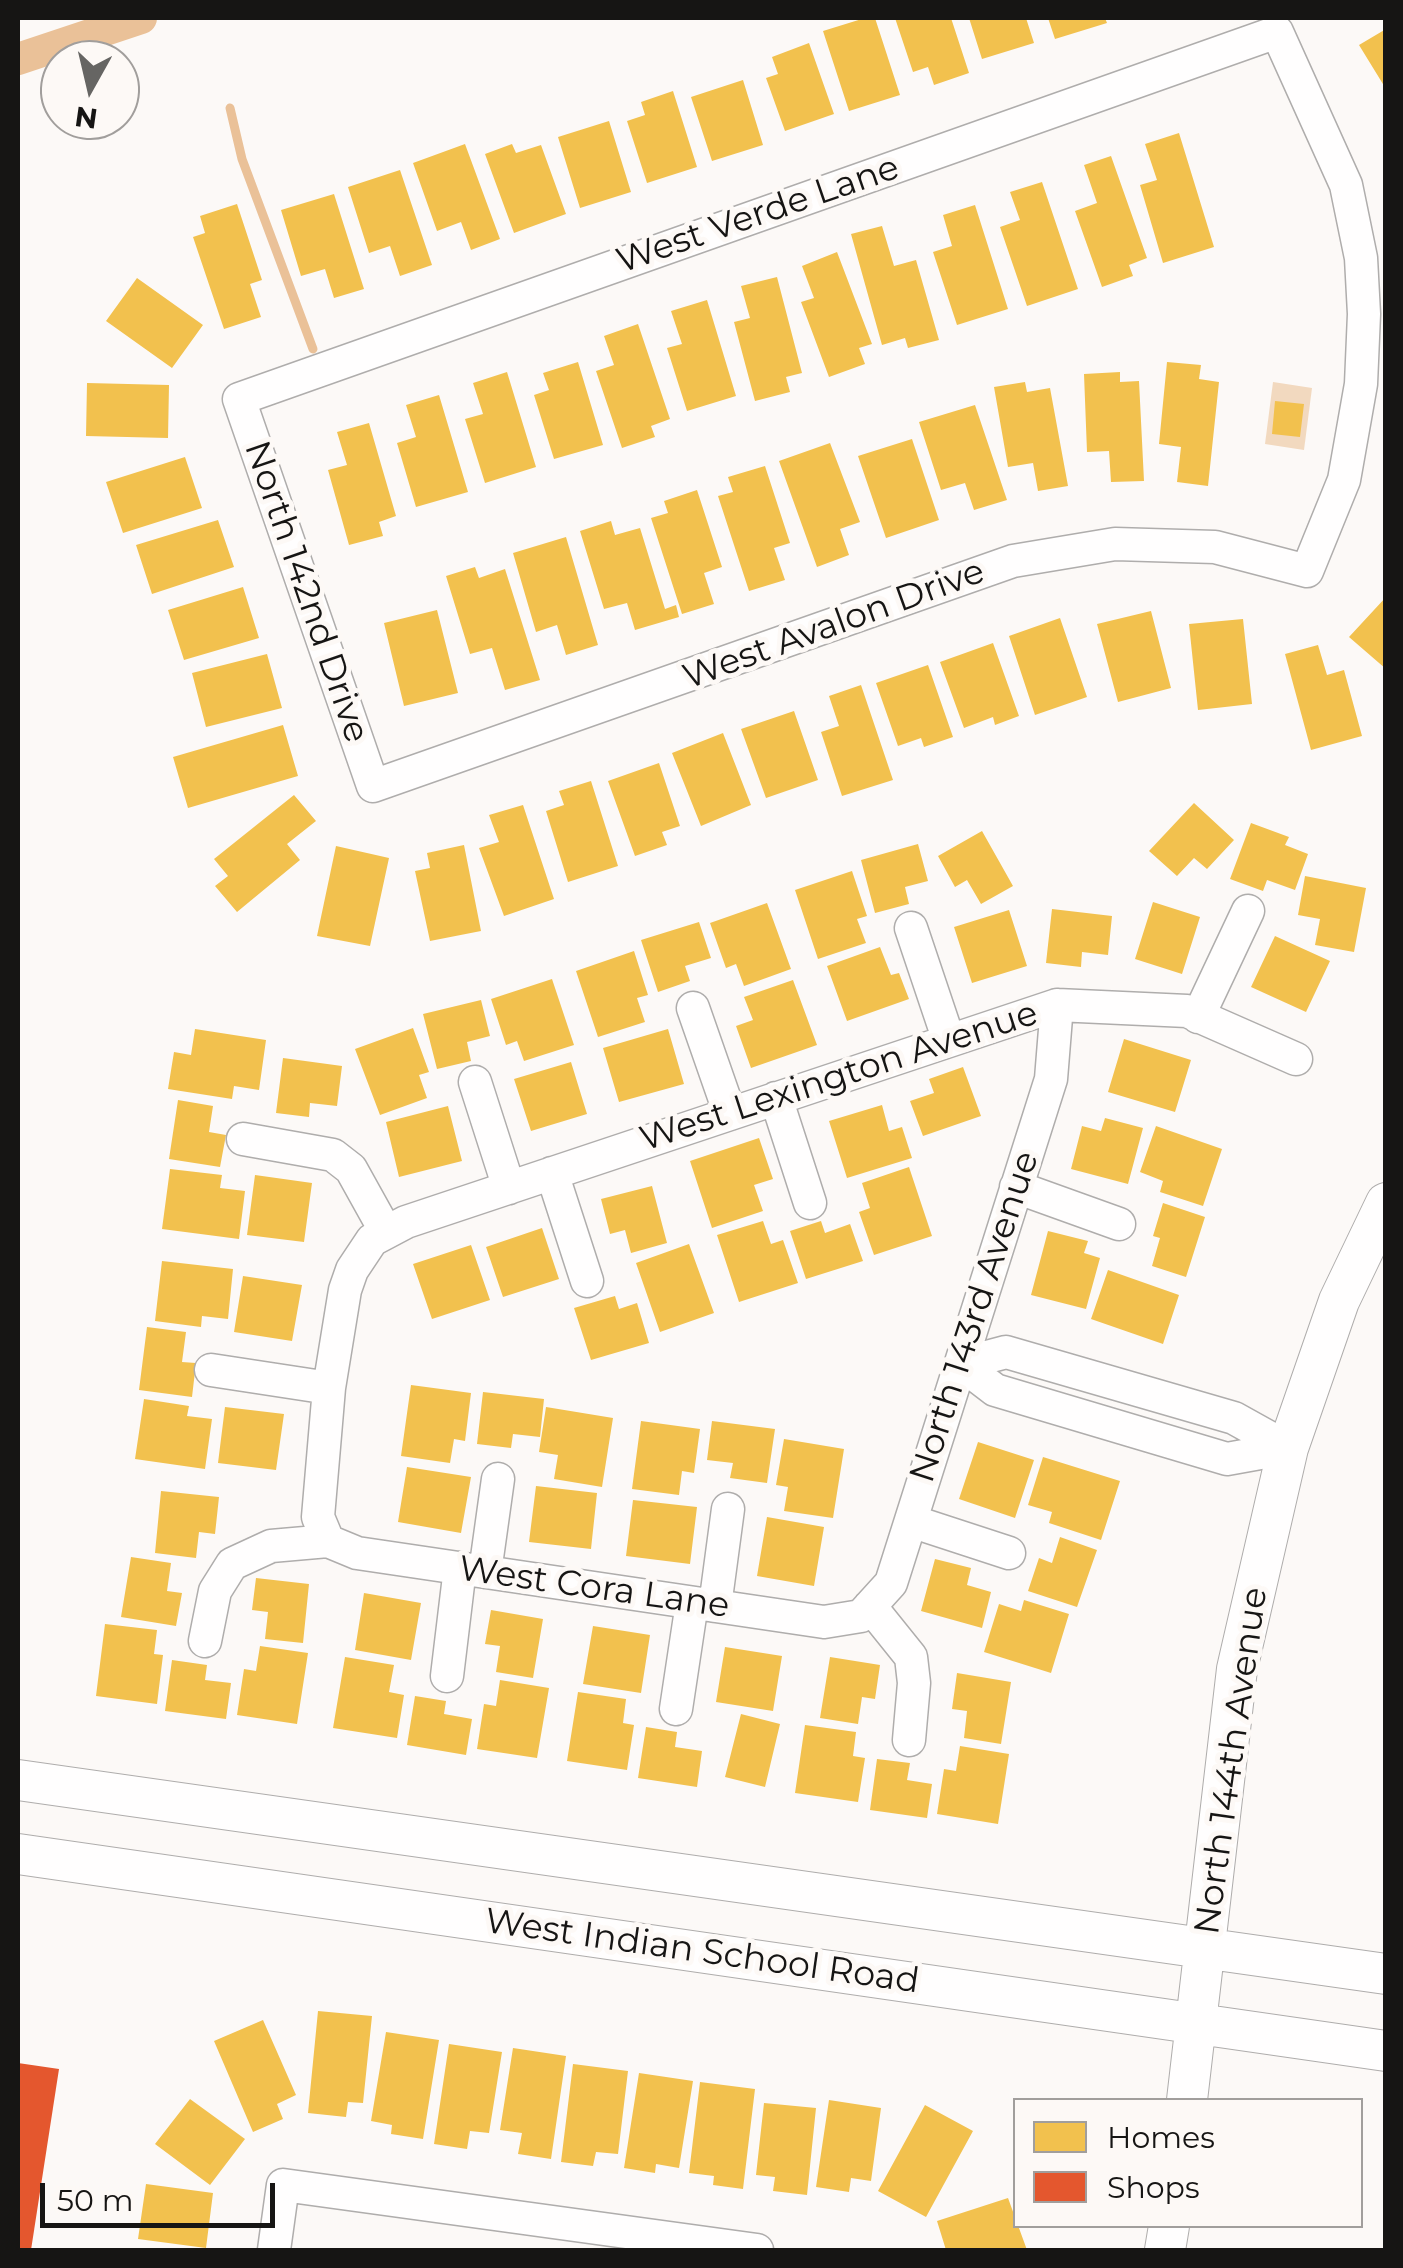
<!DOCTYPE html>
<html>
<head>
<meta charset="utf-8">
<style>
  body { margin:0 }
  #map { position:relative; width:1403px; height:2268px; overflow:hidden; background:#fcf9f7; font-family:Montserrat,sans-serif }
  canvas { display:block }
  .frame { position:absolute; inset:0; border:20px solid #161514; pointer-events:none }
  .legend { position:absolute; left:1013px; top:2098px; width:350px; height:130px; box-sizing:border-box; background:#fdf9f6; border:2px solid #a19e9c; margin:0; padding:12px 18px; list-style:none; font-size:30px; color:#161514 }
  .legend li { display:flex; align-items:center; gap:20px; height:50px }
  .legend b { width:50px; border:2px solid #a19e9c }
  .north { position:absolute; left:40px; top:40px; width:100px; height:100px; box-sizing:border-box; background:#fdf9f6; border:2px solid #a19e9c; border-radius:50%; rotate:188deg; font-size:28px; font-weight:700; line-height:40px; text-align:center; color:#161514 }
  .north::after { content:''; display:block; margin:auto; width:35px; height:45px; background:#666563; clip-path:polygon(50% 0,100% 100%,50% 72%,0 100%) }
  .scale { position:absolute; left:40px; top:2183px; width:235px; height:45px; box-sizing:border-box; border:5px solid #161514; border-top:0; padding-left:12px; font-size:30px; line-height:35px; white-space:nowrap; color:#161514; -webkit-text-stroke:8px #fdf9f6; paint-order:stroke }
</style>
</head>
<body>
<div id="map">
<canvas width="1403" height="2268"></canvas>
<div class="frame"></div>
<ul class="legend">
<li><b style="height:28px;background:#f2c14e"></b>Homes</li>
<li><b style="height:28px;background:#e4572e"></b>Shops</li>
</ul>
<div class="north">N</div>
<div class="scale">50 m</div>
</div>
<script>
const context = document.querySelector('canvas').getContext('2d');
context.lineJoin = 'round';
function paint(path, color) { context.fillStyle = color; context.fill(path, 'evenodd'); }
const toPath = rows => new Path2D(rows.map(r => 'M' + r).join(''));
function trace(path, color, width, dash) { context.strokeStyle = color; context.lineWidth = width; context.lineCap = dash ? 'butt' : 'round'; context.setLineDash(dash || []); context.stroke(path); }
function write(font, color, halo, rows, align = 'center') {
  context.font = font + ' Montserrat,sans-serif'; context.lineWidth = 10; context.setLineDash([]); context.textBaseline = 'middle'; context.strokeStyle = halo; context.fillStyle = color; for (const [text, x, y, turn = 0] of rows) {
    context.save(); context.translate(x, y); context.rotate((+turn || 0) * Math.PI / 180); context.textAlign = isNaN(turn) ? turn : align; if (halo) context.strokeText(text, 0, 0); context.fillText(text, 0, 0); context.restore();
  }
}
const green = toPath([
  [1273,382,1312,388,1304,450,1265,444]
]);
const homes = toPath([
  [865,18,875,18,900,95,849,111,823,31],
  [895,18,951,18,969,73,934,85,928,67,913,72],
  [969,18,1026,18,1034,43,982,59],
  [1048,18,1105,18,1107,23,1055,39],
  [1386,29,1386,89,1359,45],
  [809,43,834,114,785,131,766,78,778,74,772,57],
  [743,80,763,145,712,161,691,97],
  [673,91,697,167,647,183,627,121,645,115,641,102],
  [609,121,631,192,580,208,558,137],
  [1179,133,1214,247,1163,263,1140,185,1157,180,1145,144],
  [465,144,500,239,471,250,461,222,437,231,413,163],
  [512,144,516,153,541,145,566,214,514,233,485,154],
  [1111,156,1147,258,1129,265,1133,276,1102,287,1075,211,1097,203,1084,165],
  [400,170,432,265,400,276,390,246,369,253,348,187],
  [1042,182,1078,289,1027,306,1000,227,1020,220,1010,192],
  [334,194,364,289,334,298,325,269,301,276,281,210],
  [237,204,262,280,250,284,261,317,224,329,193,237,205,233,200,216],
  [975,205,1008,309,957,325,933,252,952,246,943,215],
  [882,226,894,266,916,260,939,340,908,348,905,338,882,345,851,234],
  [837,252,872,344,859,348,865,364,829,377,801,302,814,298,802,266],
  [777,277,802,373,786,377,790,392,755,401,734,322,750,318,741,286],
  [137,278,203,325,172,368,106,321],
  [707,300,736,396,687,411,667,348,682,344,671,311],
  [638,324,670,419,651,426,655,437,622,448,596,371,614,365,604,336],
  [578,362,603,445,554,459,534,395,549,390,543,373],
  [1167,362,1201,365,1199,379,1219,382,1208,486,1177,482,1181,447,1159,444],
  [507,372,536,467,485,483,465,419,483,414,473,383],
  [1120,372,1120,382,1139,381,1144,481,1111,482,1109,451,1087,452,1084,374],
  [1025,382,1027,392,1050,388,1068,486,1038,491,1033,463,1008,467,994,387],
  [87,383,169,385,168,438,86,436],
  [439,395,468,492,416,507,397,443,416,437,406,405],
  [1275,401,1304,404,1300,437,1272,434],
  [975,405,1007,500,974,510,965,483,941,490,919,422],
  [369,423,396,516,379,522,383,536,349,545,328,470,347,465,337,432],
  [912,439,939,520,886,538,858,456],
  [830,443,860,522,840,529,849,555,817,567,779,461],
  [185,457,202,508,123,533,106,482],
  [765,466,790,543,774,548,785,580,749,591,718,496,733,492,728,477],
  [697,490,722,567,704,573,714,604,682,614,651,518,668,513,664,501],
  [218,520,234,567,152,594,136,545],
  [611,521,615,535,640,528,665,609,676,605,679,617,635,630,627,603,604,609,580,531],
  [566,537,598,645,566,655,557,625,536,632,513,553],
  [475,567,479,578,505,569,540,680,505,690,492,648,470,654,446,576],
  [243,587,259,638,184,660,168,610],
  [1386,597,1386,669,1349,637],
  [437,610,458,693,404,706,384,623],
  [1151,611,1171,688,1118,702,1097,624],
  [1060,618,1087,697,1035,715,1009,636],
  [1243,619,1252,704,1198,710,1189,624],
  [993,643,1019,716,995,725,993,717,964,728,940,662],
  [1318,645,1327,675,1344,670,1362,736,1311,750,1285,654],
  [267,654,282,708,206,727,192,673],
  [928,665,953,737,924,747,921,738,898,746,876,683],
  [861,685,893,780,842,796,821,732,839,726,829,696],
  [794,711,818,780,766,798,741,729],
  [283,725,298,776,188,808,173,757],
  [723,733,751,805,701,826,672,753],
  [659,763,680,826,662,832,667,845,635,856,608,781],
  [591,781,618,866,568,882,546,811,564,805,559,791],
  [294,795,316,821,287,844,300,860,237,912,215,886,228,876,214,859],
  [1194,803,1234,840,1207,869,1194,858,1177,876,1149,851],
  [523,805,554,899,504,916,479,848,499,842,489,815],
  [1251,823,1289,837,1285,845,1308,854,1295,890,1267,880,1263,891,1230,879],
  [982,831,1013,886,981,904,967,880,955,887,938,856],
  [918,844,928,881,905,887,909,904,875,913,861,860],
  [464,845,481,931,430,941,415,871,430,868,427,853],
  [336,846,389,858,370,946,317,936],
  [852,871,867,916,857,919,866,943,818,959,795,890],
  [1305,876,1366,888,1354,952,1315,945,1320,919,1298,915],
  [1153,902,1200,917,1182,974,1135,959],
  [767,903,791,969,744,986,736,964,726,968,710,923],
  [1052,909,1112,916,1108,955,1082,952,1081,967,1046,963],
  [1009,910,1027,966,972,983,954,927],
  [699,922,711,958,685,966,690,981,658,992,641,940],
  [1275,936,1330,961,1306,1012,1251,987],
  [880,947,891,975,899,973,909,999,847,1021,827,966],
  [634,951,648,995,637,998,645,1022,598,1037,576,971],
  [552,979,574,1045,524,1061,517,1041,506,1045,491,999],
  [793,980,817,1045,751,1068,736,1026,753,1020,744,997],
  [481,1000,490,1036,467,1042,471,1061,437,1069,423,1014],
  [413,1028,429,1072,419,1075,427,1098,380,1115,355,1049],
  [195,1029,266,1040,259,1090,234,1086,232,1099,168,1089,174,1052,191,1055],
  [668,1029,684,1084,619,1102,603,1048],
  [1124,1039,1191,1060,1175,1112,1108,1092],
  [283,1058,342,1066,337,1106,310,1103,309,1117,276,1113],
  [571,1062,587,1114,531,1131,514,1079],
  [963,1067,981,1116,923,1136,910,1101,934,1093,929,1079],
  [178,1100,213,1106,209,1132,226,1135,220,1167,169,1159],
  [882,1105,889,1131,902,1127,912,1158,847,1178,829,1121],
  [448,1106,462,1161,399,1177,386,1122],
  [1105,1118,1143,1128,1128,1184,1071,1169,1082,1126,1101,1131],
  [1156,1126,1222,1149,1203,1206,1160,1192,1163,1181,1140,1172],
  [759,1138,773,1179,754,1185,763,1211,712,1228,690,1161],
  [909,1167,932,1236,874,1255,859,1212,870,1208,862,1183],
  [170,1169,222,1175,220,1188,245,1191,239,1239,162,1229],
  [255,1175,312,1183,304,1242,247,1235],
  [652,1186,667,1243,631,1253,625,1230,610,1234,601,1199],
  [1163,1203,1205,1217,1186,1277,1152,1266,1160,1238,1153,1236],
  [763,1221,771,1244,783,1240,798,1283,739,1302,717,1235],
  [821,1221,825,1233,850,1224,863,1261,806,1279,790,1231],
  [542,1228,559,1279,503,1297,486,1247],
  [1048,1231,1088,1241,1084,1253,1100,1258,1086,1309,1031,1295],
  [689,1244,714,1313,660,1332,636,1263],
  [471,1245,490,1300,432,1319,413,1264],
  [162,1261,233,1269,228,1319,202,1316,201,1327,155,1321],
  [1108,1270,1179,1295,1163,1344,1091,1319],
  [243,1276,302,1285,292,1341,234,1332],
  [615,1296,619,1309,637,1303,649,1343,591,1360,574,1308],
  [147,1327,186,1332,182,1362,196,1363,192,1397,139,1390],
  [411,1385,471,1393,465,1441,454,1439,450,1463,401,1456],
  [483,1392,544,1399,540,1437,513,1434,511,1448,477,1444],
  [144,1399,189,1406,187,1416,212,1419,205,1469,135,1459],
  [225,1407,284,1414,276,1470,218,1463],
  [546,1407,613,1418,602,1487,554,1479,558,1455,539,1452],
  [641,1421,700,1429,694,1473,682,1471,679,1495,632,1489],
  [712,1421,775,1429,767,1483,730,1478,733,1463,707,1460],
  [784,1439,844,1449,833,1518,784,1511,788,1487,776,1485],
  [978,1442,1034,1460,1015,1518,959,1499],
  [1043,1457,1120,1481,1101,1540,1049,1523,1052,1512,1028,1505],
  [407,1467,471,1477,461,1533,398,1522],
  [536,1486,597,1493,591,1549,529,1542],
  [161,1491,219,1497,215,1534,199,1532,196,1558,155,1553],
  [633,1500,697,1507,690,1564,626,1556],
  [767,1517,824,1527,814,1586,757,1576],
  [1060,1537,1097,1550,1077,1607,1028,1591,1039,1558,1052,1563],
  [131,1557,171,1563,167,1591,182,1593,176,1626,121,1617],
  [935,1559,971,1568,967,1585,991,1592,982,1628,921,1611],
  [256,1578,309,1584,303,1643,265,1639,268,1612,252,1610],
  [364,1593,421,1603,411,1660,355,1650],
  [1024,1600,1069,1614,1051,1673,984,1652,999,1604,1021,1611],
  [491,1610,543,1619,533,1678,496,1672,500,1646,485,1644],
  [105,1624,157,1630,154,1654,163,1655,157,1704,96,1696],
  [593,1626,650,1635,641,1693,583,1684],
  [260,1646,308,1653,297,1724,237,1715,244,1669,256,1671],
  [725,1647,782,1656,773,1711,716,1702],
  [345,1657,394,1665,389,1692,404,1695,397,1738,333,1728],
  [830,1657,880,1665,875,1699,862,1697,858,1724,820,1718],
  [172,1660,207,1665,205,1680,231,1683,226,1719,165,1711],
  [957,1673,1011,1682,1001,1744,964,1738,967,1711,952,1709],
  [500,1680,549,1688,537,1758,477,1749,484,1704,496,1706],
  [578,1692,626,1699,623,1723,634,1725,627,1770,567,1761],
  [415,1696,446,1701,444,1714,472,1719,466,1755,407,1745],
  [741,1714,780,1724,765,1787,725,1777],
  [805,1725,856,1732,853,1756,865,1758,858,1802,795,1793],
  [646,1727,677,1732,675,1747,702,1751,697,1787,638,1778],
  [960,1746,1009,1754,998,1824,937,1814,944,1769,956,1771],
  [877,1759,910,1763,907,1780,932,1784,927,1818,870,1810],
  [318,2011,372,2016,363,2103,348,2102,346,2117,308,2113],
  [263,2020,296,2095,277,2104,283,2119,253,2132,214,2041],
  [386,2032,439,2040,423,2139,391,2134,392,2125,371,2121],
  [449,2044,502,2052,489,2133,470,2131,467,2149,434,2144],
  [513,2048,566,2056,551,2159,518,2154,522,2133,500,2130],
  [573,2064,628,2071,618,2154,596,2152,593,2166,561,2162],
  [639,2073,693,2081,679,2168,656,2164,655,2173,624,2168],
  [700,2082,755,2089,743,2189,713,2185,714,2176,689,2173],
  [190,2099,245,2139,210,2185,155,2144],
  [829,2100,881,2108,871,2181,851,2178,849,2192,816,2187],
  [764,2103,816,2108,807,2195,773,2191,775,2177,756,2175],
  [925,2105,973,2131,926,2217,878,2191],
  [146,2184,213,2193,206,2248,138,2239],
  [1008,2198,1027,2250,946,2250,937,2221]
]);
const shops = toPath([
  [18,2063,59,2069,31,2250,18,2250]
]);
const stream = toPath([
  [230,108,242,159,313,349]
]);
const canal = toPath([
  [18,59,141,18]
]);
const minor = toPath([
  [1277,32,1346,185,1361,258,1364,314,1361,384,1344,480,1307,571,1215,547,1115,544,1013,561,373,786,239,399,1277,32],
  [911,928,949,1041],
  [693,1008,730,1114],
  [1198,1017,1248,911],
  [475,1082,509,1188],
  [776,1098,810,1203],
  [243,1139,333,1155,351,1169,386,1232],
  [552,1173,587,1281],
  [1016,1187,1119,1224],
  [961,1364,995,1390,1227,1459,1288,1448],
  [961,1364,1006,1352,1234,1418,1288,1448],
  [211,1370,329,1388],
  [911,1521,1009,1553],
  [328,1541,318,1517,329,1388,345,1290,352,1270,372,1240,406,1222,1057,1005,1187,1011,1296,1059],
  [485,1572,498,1479],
  [715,1606,728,1509],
  [870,1606,911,1657,914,1683,909,1740],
  [205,1641,215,1591,232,1564,271,1546,328,1541,357,1553,824,1622,861,1616,891,1583,1051,1079,1057,1005],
  [447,1676,460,1568],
  [676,1709,692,1603],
  [274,2250,283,2185,757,2250]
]);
const major = toPath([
  [18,1780,1386,1974],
  [18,1854,1386,2051],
  [1187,2100,1237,1669,1288,1448,1339,1301,1386,1203],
  [1165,2250,1169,2226]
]);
const streetNames = [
  ["West Verde Lane",758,215,-19],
  ["North 142nd Drive",306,592,71],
  ["West Avalon Drive",834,625,-20],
  ["West Lexington Avenue",839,1077,-18],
  ["North 143rd Avenue",975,1317,-72],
  ["West Cora Lane",594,1588,8],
  ["North 144th Avenue",1232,1761,-82],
  ["West Indian School Road",702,1952,8]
];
paint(green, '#f2d9bf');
paint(homes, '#f2c14e');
paint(shops, '#e4572e');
trace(stream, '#eac198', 9);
trace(canal, '#eac198', 32);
trace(minor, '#afadac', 35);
trace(major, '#afadac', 42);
trace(minor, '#fffefe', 32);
trace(major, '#fffefe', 40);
write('35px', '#161514', '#fdf9f6', streetNames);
</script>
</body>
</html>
